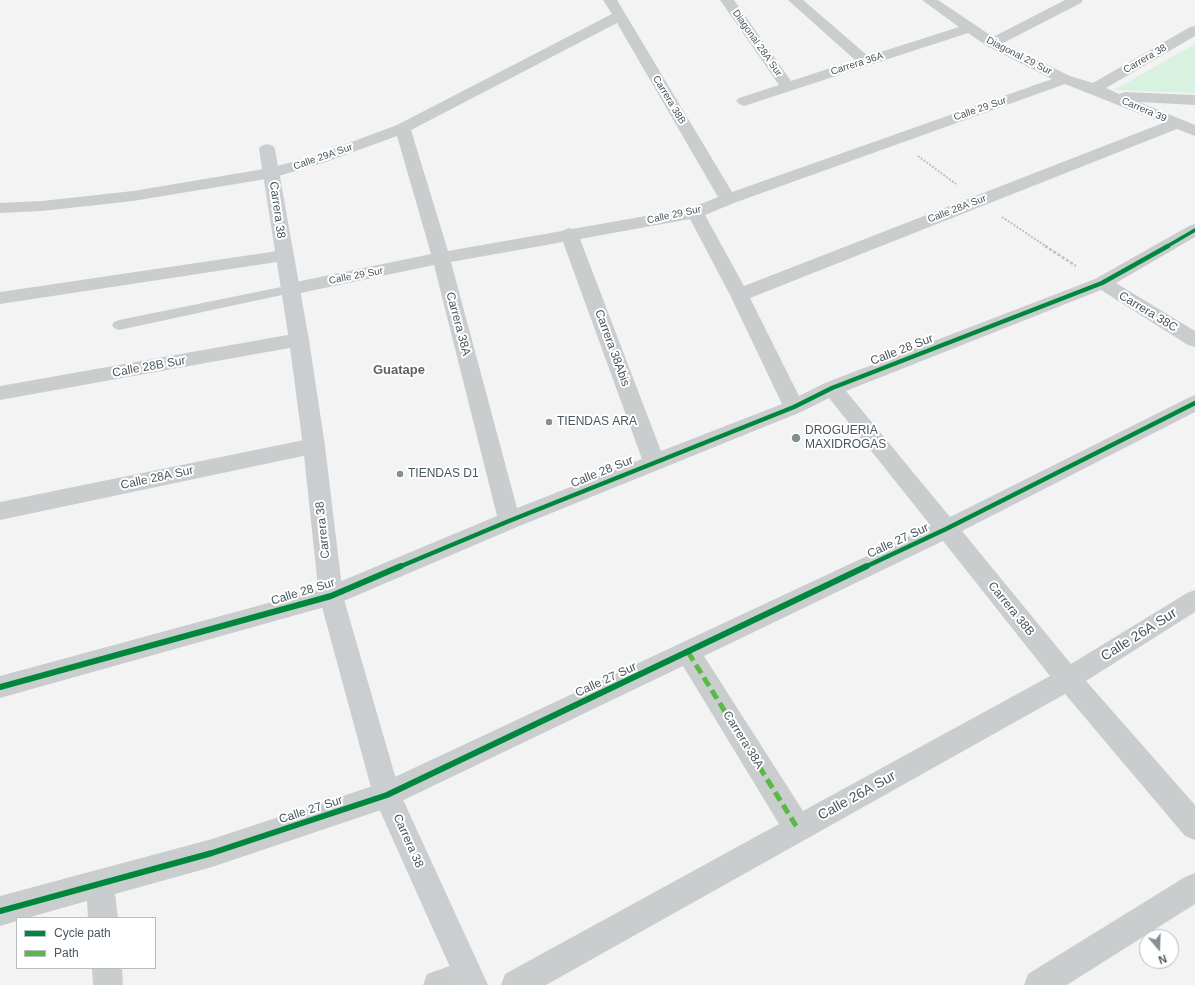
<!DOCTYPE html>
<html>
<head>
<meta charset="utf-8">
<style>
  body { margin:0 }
  #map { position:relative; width:1195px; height:985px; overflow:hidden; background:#f3f3f3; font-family:Helvetica,sans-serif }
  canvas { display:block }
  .legend { position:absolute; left:16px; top:917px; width:140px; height:52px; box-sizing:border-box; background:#fff; border:1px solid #b6bcbf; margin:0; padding:5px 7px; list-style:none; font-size:12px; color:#49575f }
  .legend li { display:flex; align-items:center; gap:8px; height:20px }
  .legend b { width:20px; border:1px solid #b6bcbf }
  .north { position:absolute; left:1139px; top:929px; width:40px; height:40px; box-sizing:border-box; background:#fff; border:1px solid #b6bcbf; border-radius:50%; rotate:161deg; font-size:11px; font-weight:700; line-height:16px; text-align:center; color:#49575f }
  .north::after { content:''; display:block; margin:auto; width:14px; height:18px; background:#848e93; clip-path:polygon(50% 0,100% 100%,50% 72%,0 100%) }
</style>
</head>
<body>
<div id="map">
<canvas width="1195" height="985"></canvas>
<ul class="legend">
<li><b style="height:5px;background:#00873e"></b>Cycle path</li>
<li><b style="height:5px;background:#58b947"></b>Path</li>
</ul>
<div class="north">N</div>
</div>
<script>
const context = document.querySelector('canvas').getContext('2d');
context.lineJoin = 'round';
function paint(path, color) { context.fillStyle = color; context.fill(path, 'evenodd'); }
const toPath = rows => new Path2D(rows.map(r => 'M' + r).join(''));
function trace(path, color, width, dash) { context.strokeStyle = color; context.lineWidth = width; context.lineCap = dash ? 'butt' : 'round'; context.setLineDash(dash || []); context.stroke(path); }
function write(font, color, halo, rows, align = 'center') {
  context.font = font + ' Helvetica,sans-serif'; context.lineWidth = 4; context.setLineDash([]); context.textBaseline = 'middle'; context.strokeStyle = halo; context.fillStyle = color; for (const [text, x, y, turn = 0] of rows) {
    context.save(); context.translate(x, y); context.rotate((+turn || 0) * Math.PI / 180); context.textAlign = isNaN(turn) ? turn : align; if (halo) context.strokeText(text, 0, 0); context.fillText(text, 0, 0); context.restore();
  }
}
const green = toPath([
  [1195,44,1195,93,1114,90]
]);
const pathFar1 = toPath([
  [918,156,956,184],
  [1002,217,1047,247]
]);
const path = toPath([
  [1045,246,1076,266]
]);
const lane = toPath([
  [291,285,296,286,298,289,296,292,119,330,114,328,112,325,114,322,119,320,291,285]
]);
const street = toPath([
  [603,0,617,0,732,192,1052,79,987,46,968,33,744,106,739,104,736,101,739,98,779,85,720,0,734,0,791,81,855,60,788,0,803,0,868,56,959,27,922,0,938,0,993,37,1065,0,1083,0,1081,3,1003,43,1070,76,1093,83,1190,27,1195,26,1195,36,1106,88,1119,94,1125,92,1195,95,1195,105,1139,102,1195,125,1195,136,1177,129,750,298,799,396,825,383,1095,279,1189,226,1195,224,1195,237,1116,283,1195,331,1195,347,1188,345,1101,290,846,391,950,517,1188,398,1195,395,1195,412,962,531,1071,664,1187,593,1195,590,1195,612,1086,681,1195,805,1195,840,1185,836,1065,694,546,985,501,985,505,974,779,824,683,666,387,808,212,867,115,894,118,918,88,918,87,901,27,918,17,918,17,921,0,926,0,896,212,839,382,783,931,526,829,398,801,412,517,527,339,603,0,698,0,676,327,587,497,516,434,265,291,295,284,293,282,289,284,285,291,283,431,254,397,136,326,162,272,178,133,201,42,211,0,213,0,203,42,201,133,191,270,168,314,156,397,125,612,14,603,0],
  [617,23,718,197,691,208,572,229,569,228,562,231,448,251,411,130,617,23],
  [1065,84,1163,123,744,286,705,215,734,203,1065,84],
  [690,219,730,295,782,404,661,451,580,239,690,219],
  [563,242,642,459,517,508,451,262,563,242],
  [943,541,1050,676,803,811,704,656,943,541],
  [284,250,290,252,293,256,290,260,0,304,0,292,284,250],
  [299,333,306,335,309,340,306,345,0,400,0,386,299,333],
  [314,438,322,440,325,446,322,452,0,520,0,502,314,438],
  [1195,873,1195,904,1067,985,1024,985,1028,974,1185,877,1195,873],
  [467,960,478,964,482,975,478,985,423,985,427,974,467,960],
  [92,968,122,968,123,985,93,985,92,968]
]);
const secondary = toPath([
  [267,144,273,146,275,149,309,340,325,446,343,596,400,793,488,985,458,985,377,804,373,795,319,596,303,446,289,340,259,149,261,146,267,144]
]);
const quiet = toPath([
  [688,652,798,829]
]);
const cyclewayFar2 = toPath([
  [1166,247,1195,230]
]);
const cyclewayFar1 = toPath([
  [399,567,509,521,794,407,832,388,1102,283,1168,246],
  [865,567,946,529,1195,403]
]);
const cycleway = toPath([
  [0,687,331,596,401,566],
  [0,911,212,853,387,795,867,566]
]);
const markers = [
  [549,422,4,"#848e93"],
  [796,438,5,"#848e93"],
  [400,474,4,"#848e93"]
];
const farStreetnames = [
  ["Diagonal 28A Sur",757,43,55],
  ["Diagonal 29 Sur",1019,56,27],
  ["Carrera 38",1145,59,-30],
  ["Carrera 36A",857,64,-18],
  ["Carrera 38B",669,100,59],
  ["Calle 29 Sur",980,109,-19],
  ["Carrera 39",1144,110,23],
  ["Calle 29A Sur",323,157,-19],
  ["Calle 28A Sur",957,209,-21],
  ["Calle 29 Sur",674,215,-12],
  ["Calle 29 Sur",356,276,-11]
];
const streetNames = [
  ["Carrera 38",277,210,82],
  ["Carrera 38C",1148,312,31],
  ["Carrera 38A",458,324,75],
  ["Carrera 38Abis",612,348,70],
  ["Calle 28 Sur",902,350,-21],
  ["Calle 28B Sur",149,367,-10],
  ["Calle 28 Sur",602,472,-22],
  ["Calle 28A Sur",157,478,-12],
  ["Carrera 38",323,530,-96],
  ["Calle 27 Sur",898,541,-25],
  ["Calle 28 Sur",303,592,-17],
  ["Carrera 38B",1011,609,51],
  ["Calle 27 Sur",606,680,-25],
  ["Carrera 38A",743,740,58],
  ["Calle 27 Sur",311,810,-18],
  ["Carrera 38",408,841,66]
];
const poiNames = [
  ["TIENDAS ARA",557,422],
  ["DROGUERIA",805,431],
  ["MAXIDROGAS",805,445],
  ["TIENDAS D1",408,474]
];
const neighbourhoodNames = [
  ["Guatape",399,370]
];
const nearStreetnames = [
  ["Calle 26A Sur",1139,635,-32],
  ["Calle 26A Sur",857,796,-29]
];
paint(green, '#d8f1e0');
trace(pathFar1, '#b9c4c0', 2, [2, 1.5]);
trace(path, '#b9c4c0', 2.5, [3, 2]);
paint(lane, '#cacdce');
paint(street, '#cacdce');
paint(secondary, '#caced0');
trace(quiet, '#58b947', 5, [10, 5]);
trace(cyclewayFar2, '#00873e', 3.5);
trace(cyclewayFar1, '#00873e', 4.5);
trace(cycleway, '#00873e', 6);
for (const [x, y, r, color] of markers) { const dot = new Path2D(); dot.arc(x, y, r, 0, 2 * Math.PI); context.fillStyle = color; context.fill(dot); trace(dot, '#fff', 1.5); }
write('10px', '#49575f', '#fff', farStreetnames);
write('12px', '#49575f', '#fff', streetNames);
write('12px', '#49575f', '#fff', poiNames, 'left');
write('bold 13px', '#5e6367', '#fff', neighbourhoodNames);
write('14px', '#49575f', '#fff', nearStreetnames);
</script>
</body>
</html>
